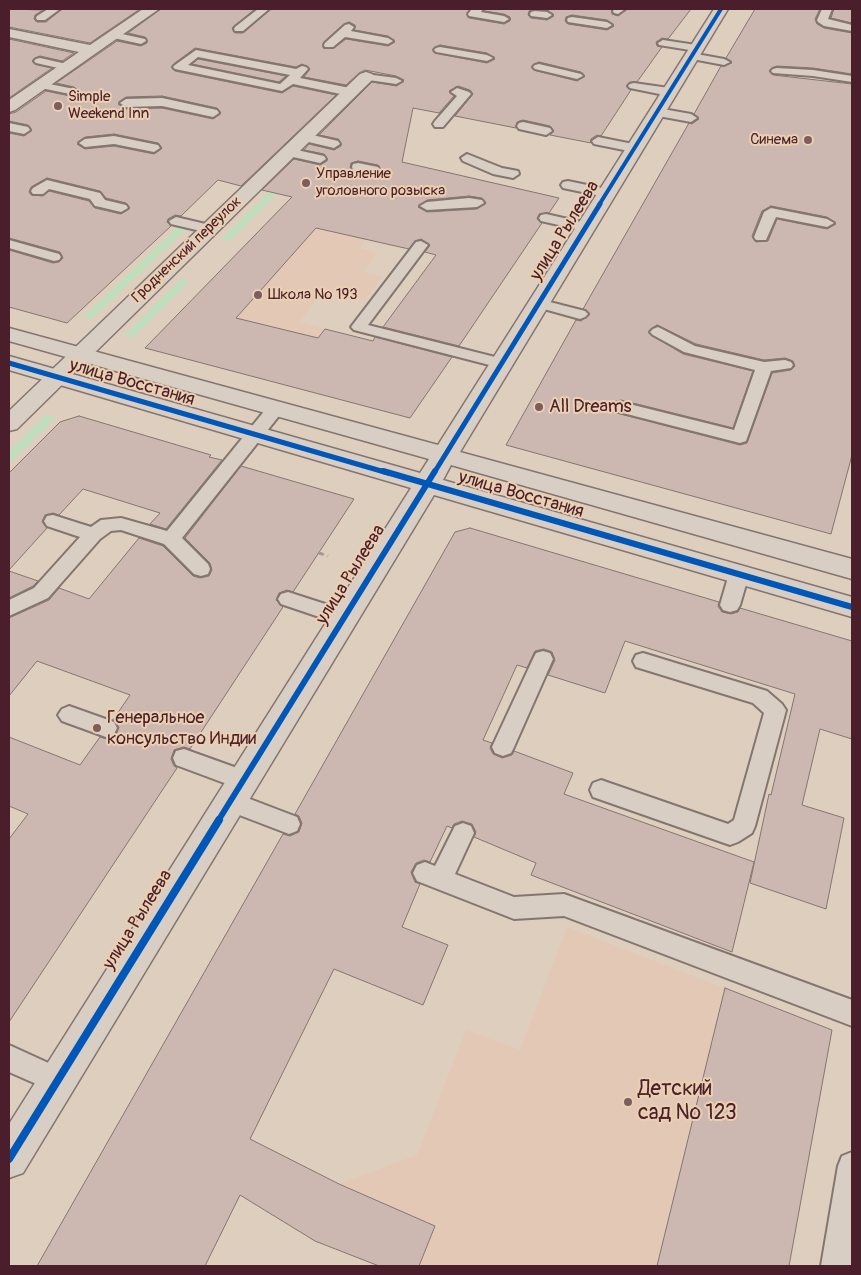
<!DOCTYPE html>
<html>
<head>
<meta charset="utf-8">
<style>
  body { margin:0 }
  #map { position:relative; width:861px; height:1275px; overflow:hidden; background:#ddcebe; font-family:Pangolin,sans-serif }
  canvas { display:block }
  .frame { position:absolute; inset:0; border:10px solid #4a1f2b; pointer-events:none }
</style>
</head>
<body>
<div id="map">
<canvas width="861" height="1275"></canvas>
<div class="frame"></div>
</div>
<script>
const context = document.querySelector('canvas').getContext('2d');
context.lineJoin = 'round';
function paint(path, color) { context.fillStyle = color; context.fill(path, 'evenodd'); }
const toPath = rows => new Path2D(rows.map(r => 'M' + r).join(''));
function trace(path, color, width, dash) { context.strokeStyle = color; context.lineWidth = width; context.lineCap = dash ? 'butt' : 'round'; context.setLineDash(dash || []); context.stroke(path); }
function write(font, color, halo, rows, align = 'center') {
  context.font = font + ' Pangolin,sans-serif'; context.lineWidth = 4; context.setLineDash([]); context.textBaseline = 'middle'; context.strokeStyle = halo; context.fillStyle = color; for (const [text, x, y, turn = 0] of rows) {
    context.save(); context.translate(x, y); context.rotate((+turn || 0) * Math.PI / 180); context.textAlign = isNaN(turn) ? turn : align; if (halo) context.strokeText(text, 0, 0); context.fillText(text, 0, 0); context.restore();
  }
}
const built = toPath([
  [291,197,364,212,346,235,366,239,359,248,377,253,363,272,383,277,365,300,324,290,299,322,325,329,281,384,145,348],
  [567,927,832,1030,789,1266,419,1266,435,1226,339,1184,417,1155,466,1030,520,1050]
]);
const green = toPath([
  [269,192,276,194,229,241,221,240],
  [178,227,186,229,91,319,83,317],
  [181,279,189,281,132,338,124,336],
  [46,415,55,417,9,463,9,452]
]);
const building = toPath([
  [9,9,44,10,35,15,34,19,37,22,46,22,62,9,140,9,90,43,9,27,9,9],
  [161,9,255,9,232,28,235,33,243,33,271,9,470,9,467,13,469,18,504,24,510,21,510,17,504,14,484,11,485,9,612,9,612,14,618,16,627,9,691,9,668,39,662,38,656,42,657,46,662,47,637,82,630,82,627,85,627,87,631,90,601,136,597,135,591,139,591,143,550,135,554,131,550,126,523,120,517,122,516,128,455,116,473,94,470,90,458,86,449,91,454,96,439,113,413,108,402,162,559,198,549,213,539,214,537,219,542,223,459,346,383,327,436,255,425,252,430,245,421,239,415,241,409,249,316,228,236,318,318,338,325,329,373,341,375,337,452,357,410,418,145,348,292,197,262,190,294,159,320,165,327,161,324,154,304,150,309,144,334,150,341,146,338,139,319,135,372,82,397,86,404,80,396,76,365,70,359,73,346,85,304,77,310,69,302,64,296,67,195,48,174,64,172,68,175,71,282,93,293,86,336,95,241,186,218,180,181,216,175,215,168,219,167,222,171,226,67,323,9,307,9,250,53,263,59,262,63,258,60,252,9,238,9,133,24,136,32,130,28,125,9,121,9,114,16,112,46,91,70,96,77,93,77,90,74,87,56,83,117,41,141,46,147,43,145,37,128,33,161,9],
  [535,9,548,10,554,16,547,20,531,18,528,15,529,11,535,9],
  [572,15,607,20,614,26,607,30,568,24,565,21,566,17,572,15],
  [349,22,355,25,354,30,388,36,395,42,388,46,346,39,334,48,323,48,324,42,344,24,349,22],
  [440,45,487,53,495,59,487,63,435,53,433,49,440,45],
  [539,62,581,72,585,76,577,81,534,70,532,66,539,62],
  [162,96,217,108,221,113,213,119,162,108,126,109,118,104,126,97,162,96],
  [114,134,158,143,162,148,154,154,114,146,85,149,77,144,85,137,114,134],
  [358,161,378,165,381,171,373,176,353,172,350,168,351,163,358,161],
  [47,178,100,191,106,198,126,203,130,208,121,214,95,208,89,201,49,191,43,196,31,195,29,192,31,187,47,178],
  [469,196,482,198,486,203,477,209,427,212,418,207,427,200,469,196],
  [755,9,820,9,815,19,817,24,824,28,852,33,852,74,813,68,777,66,772,68,769,71,773,75,852,84,852,455,831,534,506,445,576,320,581,321,589,315,589,313,583,309,689,123,692,124,699,119,694,114,721,66,732,63,726,58,755,9],
  [771,206,827,217,836,224,827,229,777,219,768,241,756,242,752,236,762,211,771,206],
  [657,325,696,344,764,360,785,358,793,361,795,366,791,370,772,373,747,443,740,445,613,412,611,408,613,402,621,400,733,428,753,371,683,354,649,333,652,328,657,325],
  [834,9,852,9,852,23,831,18,834,9],
  [9,39,74,53,62,61,40,56,35,58,32,61,35,64,52,68,9,98,9,39],
  [198,59,286,76,279,82,192,64,198,59],
  [79,416,211,455,209,457,222,460,166,529,150,524,160,513,83,489,59,515,53,513,45,515,42,522,47,528,9,570,9,473,60,422,79,416],
  [241,466,354,499,293,592,287,590,279,593,276,600,283,607,190,749,184,747,174,750,171,759,174,766,177,768,9,1022,9,839,28,814,9,806,9,737,80,765,100,737,107,739,116,735,119,727,113,720,130,695,37,661,9,696,9,618,49,600,59,588,89,599,139,538,163,546,193,576,200,578,209,576,212,570,210,563,185,538,241,466],
  [470,528,719,602,718,606,722,612,731,614,738,612,740,608,852,641,852,739,820,729,802,805,844,818,826,909,750,883,769,794,771,795,795,694,625,641,605,693,548,675,555,660,552,652,544,649,535,651,527,668,517,665,483,740,492,743,490,748,493,754,502,758,512,755,514,751,573,773,564,794,754,862,732,952,531,875,536,863,474,837,476,832,472,824,462,821,454,824,452,828,447,826,430,862,424,860,416,863,411,872,415,882,420,884,402,927,448,945,423,1005,334,969,250,1139,339,1184,435,1226,419,1266,379,1266,315,1241,240,1195,205,1266,37,1266,283,834,290,836,299,832,302,823,299,816,295,814,455,532,470,528],
  [9,571,38,581,33,586,9,598,9,571],
  [725,988,832,1030,789,1266,657,1266,725,988]
]);
const path = toPath([
  [319,553,328,556]
]);
const lane = toPath([
  [48,9,60,9,45,20,37,20,36,18,37,16,48,9],
  [258,9,269,9,243,31,235,31,234,29,235,27,258,9],
  [472,9,483,9,481,12,504,16,509,19,504,22,469,16,468,14,472,9],
  [614,9,625,9,618,14,614,13,613,11,614,9],
  [822,9,832,9,828,19,852,25,852,31,824,26,818,22,817,20,822,9],
  [535,11,547,12,552,15,547,18,531,16,530,14,531,12,535,11],
  [572,17,607,22,612,25,607,28,568,22,567,20,568,18,572,17],
  [349,24,354,27,351,31,388,38,393,41,388,44,345,37,333,47,325,47,324,45,325,43,345,25,349,24],
  [113,32,145,39,146,41,141,44,109,37,108,35,109,33,113,32],
  [663,40,696,45,702,48,696,51,659,45,658,43,663,40],
  [440,47,487,55,493,58,487,61,436,52,434,50,436,48,440,47],
  [196,50,296,69,302,66,306,67,308,69,300,78,350,88,356,92,350,96,293,84,282,91,175,69,173,67,175,65,196,50],
  [198,57,290,75,280,84,188,65,198,57],
  [691,53,724,59,730,62,724,65,687,58,685,56,691,53],
  [40,58,71,65,73,67,67,70,36,63,34,61,36,59,40,58],
  [539,64,581,74,583,76,577,79,535,69,533,67,535,65,539,64],
  [777,68,813,70,852,76,852,82,813,76,773,73,771,71,773,69,777,68],
  [366,74,396,78,402,81,396,84,362,79,360,77,366,74],
  [40,82,74,89,76,91,70,94,36,87,34,85,36,83,40,82],
  [634,83,669,88,675,92,669,96,630,88,628,86,630,84,634,83],
  [457,88,469,92,471,94,443,127,435,127,433,124,435,121,457,96,451,92,457,88],
  [162,98,217,110,219,113,213,117,162,106,126,107,120,103,126,99,162,98],
  [657,108,691,114,697,118,691,122,653,115,651,112,653,109,657,108],
  [523,122,550,128,552,131,546,135,519,129,517,126,519,123,523,122],
  [9,123,28,127,30,130,24,134,9,131,9,123],
  [304,133,338,141,340,144,334,148,300,140,298,137,304,133],
  [114,136,158,145,160,148,154,152,114,144,85,147,79,143,85,139,114,136],
  [598,137,638,145,640,148,634,152,594,144,592,141,598,137],
  [288,148,324,156,326,159,320,163,284,155,282,152,288,148],
  [467,154,502,168,518,171,519,174,513,178,493,174,463,161,461,158,467,154],
  [358,163,378,167,379,170,373,174,353,170,352,167,353,164,358,163],
  [47,180,100,193,105,200,126,205,128,208,121,212,100,207,95,206,90,199,49,189,43,194,33,194,31,191,33,188,47,180],
  [568,181,611,190,613,193,606,197,563,188,561,185,563,182,568,181],
  [469,198,482,200,484,203,477,207,427,210,420,206,427,202,469,198],
  [771,208,827,219,834,223,827,227,776,217,766,240,756,240,754,237,764,212,771,208],
  [546,214,590,224,592,227,585,231,541,221,539,218,541,215,546,214],
  [176,217,214,226,216,229,209,233,171,224,169,221,176,217],
  [9,240,59,254,61,257,59,260,54,261,9,248,9,240],
  [421,241,428,245,368,325,507,360,509,363,507,366,501,368,354,330,351,327,416,242,421,241],
  [538,299,585,311,588,314,585,317,580,319,533,306,531,303,533,300,538,299],
  [658,327,695,346,764,362,785,360,791,362,793,365,791,368,771,371,746,441,740,443,615,411,613,407,615,403,621,402,734,430,755,370,684,352,653,335,650,332,653,329,658,327],
  [276,403,282,404,284,408,282,412,182,538,208,564,210,569,208,574,201,576,194,574,164,544,121,530,111,531,100,539,48,598,9,616,9,600,34,588,80,537,47,526,44,521,47,516,53,515,91,527,101,520,121,518,167,531,270,404,276,403],
  [739,567,746,569,749,574,740,605,737,610,730,612,723,610,720,605,729,574,732,569,739,567],
  [288,592,350,612,353,617,350,622,343,625,281,604,278,599,281,594,288,592],
  [543,651,550,653,553,659,514,747,511,753,503,756,495,753,492,747,533,659,536,653,543,651],
  [643,653,767,691,782,704,786,710,755,826,752,833,738,842,730,845,593,797,590,790,593,783,601,780,728,824,734,820,764,713,753,703,636,667,633,661,636,655,643,653],
  [69,706,114,722,117,728,114,734,106,737,62,721,58,715,62,709,69,706],
  [184,749,251,773,254,780,251,787,243,790,176,765,173,758,176,751,184,749],
  [229,791,297,817,300,824,297,831,289,834,221,808,218,801,221,794,229,791],
  [463,823,471,826,474,833,455,874,514,897,564,894,852,1000,852,1026,564,916,514,919,417,881,413,873,417,865,425,862,435,866,455,826,463,823],
  [9,1045,66,1071,70,1080,66,1089,57,1093,9,1072,9,1045],
  [852,1152,851,1266,821,1266,838,1166,842,1156,852,1152]
]);
const street = toPath([
  [143,9,159,9,15,110,9,112,9,100,79,52,9,37,9,29,90,45,143,9],
  [366,72,372,74,374,77,372,80,17,429,9,431,9,411,360,74,366,72]
]);
const secondary = toPath([
  [714,9,728,9,460,452,852,559,852,579,451,465,443,480,852,597,852,617,434,495,23,1173,9,1178,9,1124,411,488,9,370,9,356,420,473,429,459,9,341,9,328,438,445,714,9]
]);
const cyclewayFar3 = toPath([
  [599,205,721,9]
]);
const cyclewayFar2 = toPath([
  [9,363,388,473],
  [434,473,600,204]
]);
const cyclewayFar1 = toPath([
  [383,471,852,607],
  [218,821,435,471]
]);
const cycleway = toPath([
  [9,1159,219,820]
]);
const markers = [
  [58,106,5,"#7d5c5e"],
  [808,140,5,"#7d5c5e"],
  [306,183,5,"#7d5c5e"],
  [258,295,5,"#7d5c5e"],
  [539,407,5,"#7d5c5e"],
  [97,728,5,"#7d5c5e"],
  [628,1102,5,"#7d5c5e"]
];
const farPoinames = [
  ["Simple",68,97],
  ["Weekend Inn",68,114],
  ["Синема",798,140,"right"],
  ["Управление",316,174],
  ["уголовного розыска",316,191],
  ["Школа № 193",268,295]
];
const farStreetnames = [
  ["Гродненский переулок",187,250,-44]
];
const streetNames = [
  ["улица Рылеева",565,231,-58],
  ["улица Восстания",132,383,16],
  ["улица Восстания",521,495,16],
  ["улица Рылеева",351,575,-58],
  ["улица Рылеева",138,920,-58]
];
const poiNames = [
  ["All Dreams",549,407],
  ["Генеральное",107,718],
  ["консульство Индии",107,739]
];
const nearPoinames = [
  ["Детский",638,1090],
  ["сад № 123",638,1114]
];
paint(built, '#e4c8b6');
paint(green, '#bedfbc');
paint(building, '#cdb8b1');
trace(building, '#847570', 1);
trace(lane, '#847570', 4);
trace(street, '#847570', 3);
trace(secondary, '#847570', 3);
trace(path, '#a59892', 3, [5, 4]);
paint(lane, '#d8cec3');
paint(street, '#d8cec3');
paint(secondary, '#d8cec3');
trace(cyclewayFar3, '#0057b8', 4);
trace(cyclewayFar2, '#0057b8', 5);
trace(cyclewayFar1, '#0057b8', 6);
trace(cycleway, '#0057b8', 8);
for (const [x, y, r, color] of markers) { const dot = new Path2D(); dot.arc(x, y, r, 0, 2 * Math.PI); context.fillStyle = color; context.fill(dot); trace(dot, '#eacfb1', 2); }
write('15px', '#4a1f2b', '#eacfb1', farPoinames, 'left');
write('15px', '#4a1f2b', '#eacfb1', farStreetnames);
write('18px', '#4a1f2b', '#eacfb1', streetNames);
write('18px', '#4a1f2b', '#eacfb1', poiNames, 'left');
write('21px', '#4a1f2b', '#eacfb1', nearPoinames, 'left');
</script>
</body>
</html>
